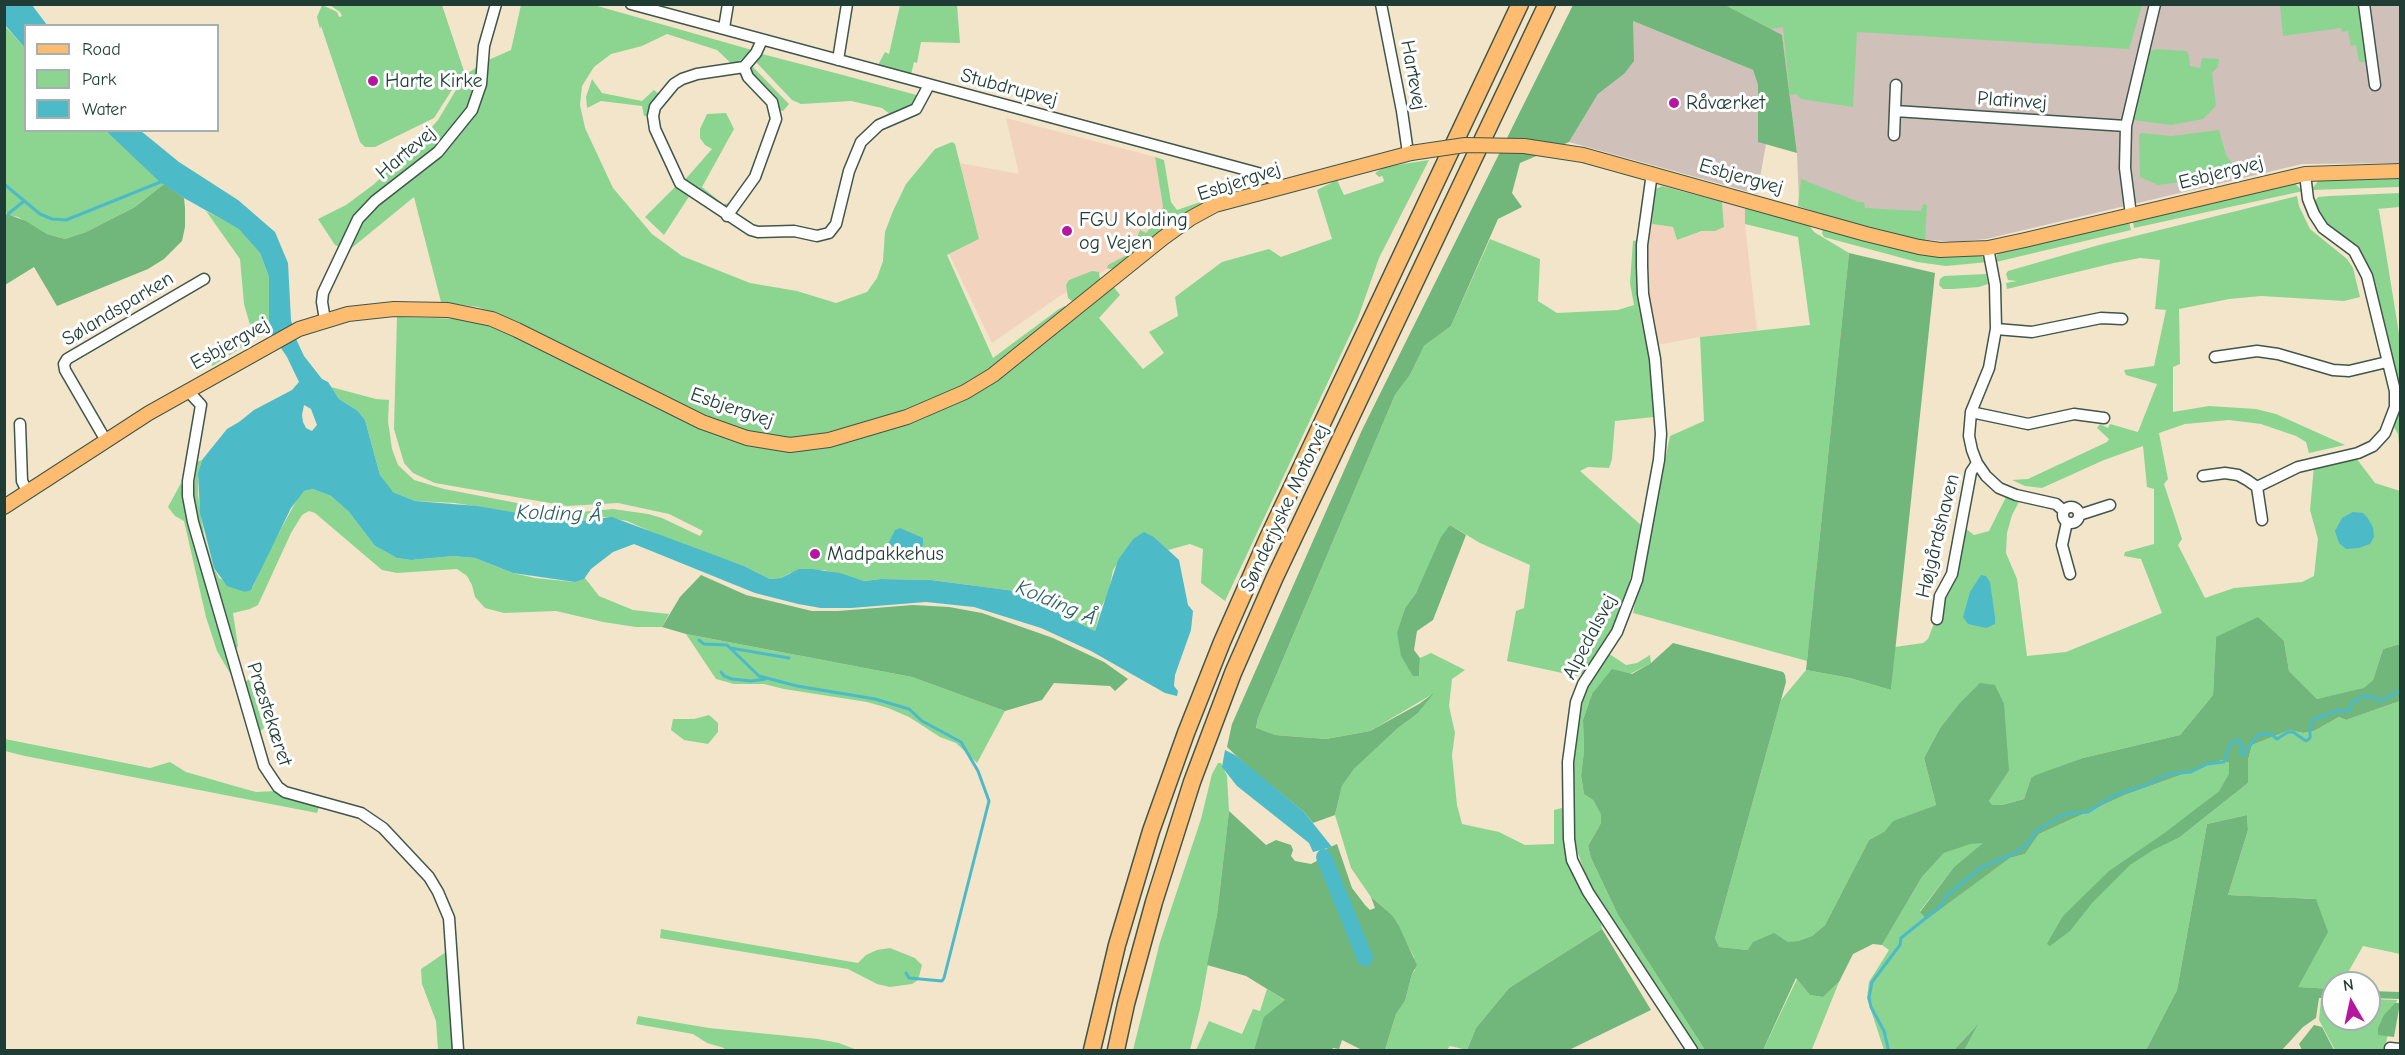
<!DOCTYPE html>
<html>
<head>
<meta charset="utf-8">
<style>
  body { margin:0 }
  #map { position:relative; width:2405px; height:1055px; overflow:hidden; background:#f2e5ca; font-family:"Comic Neue",sans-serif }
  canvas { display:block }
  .frame { position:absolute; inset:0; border:6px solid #1f3d34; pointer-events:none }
  .legend { position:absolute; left:24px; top:24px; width:195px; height:108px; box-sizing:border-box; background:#fff; border:2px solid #a5b1ae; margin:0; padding:8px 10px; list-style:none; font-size:18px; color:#1f3d34 }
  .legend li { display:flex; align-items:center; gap:12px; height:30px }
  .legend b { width:30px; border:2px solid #a5b1ae }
  .north { position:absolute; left:2321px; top:971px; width:60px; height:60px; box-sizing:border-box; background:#fff; border:2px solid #a5b1ae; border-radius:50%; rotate:351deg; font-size:16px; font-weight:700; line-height:24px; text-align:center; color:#1f3d34 }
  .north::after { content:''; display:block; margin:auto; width:21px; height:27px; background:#b5179e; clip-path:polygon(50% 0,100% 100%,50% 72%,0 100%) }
</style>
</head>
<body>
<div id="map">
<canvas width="2405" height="1055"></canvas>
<div class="frame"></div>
<ul class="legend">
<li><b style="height:8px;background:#fdbc70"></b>Road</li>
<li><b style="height:16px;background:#8cd591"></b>Park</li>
<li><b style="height:16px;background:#4dbac8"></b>Water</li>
</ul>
<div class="north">N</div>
</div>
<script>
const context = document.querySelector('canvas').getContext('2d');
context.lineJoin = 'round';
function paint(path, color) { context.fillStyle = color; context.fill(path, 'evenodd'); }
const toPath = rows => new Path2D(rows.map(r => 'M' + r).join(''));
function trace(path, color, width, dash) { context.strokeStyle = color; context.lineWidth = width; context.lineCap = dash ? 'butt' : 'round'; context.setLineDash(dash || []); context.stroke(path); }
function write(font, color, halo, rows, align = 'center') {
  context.font = font + ' "Comic Neue",sans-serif'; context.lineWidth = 6; context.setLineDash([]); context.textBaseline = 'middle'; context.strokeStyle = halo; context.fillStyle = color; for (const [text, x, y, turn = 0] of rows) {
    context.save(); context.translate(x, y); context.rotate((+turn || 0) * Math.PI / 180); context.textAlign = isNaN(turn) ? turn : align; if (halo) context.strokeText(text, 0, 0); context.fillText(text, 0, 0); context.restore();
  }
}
const built = toPath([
  [1006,118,1155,157,1167,223,1122,261,1060,296,992,343,949,254,979,239,960,163,1019,174],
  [1722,202,1745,208,1745,224,1757,330,1700,337,1657,345,1649,304,1647,249,1652,224,1673,227,1678,240,1703,231,1715,231,1724,227]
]);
const industrial = toPath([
  [1725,5,2400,5,2400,163,2302,164,1986,239,1955,242,1918,239,1799,203,1797,153,1782,36],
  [1633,21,1753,70,1758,85,1758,141,1766,144,1757,194,1569,142,1598,94,1624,74]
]);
const green = toPath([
  [322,5,337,12,339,17,342,16,340,12,330,5,442,5,464,71,434,118,375,147,365,147,360,142,321,26,320,29,317,17],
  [521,5,594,5,752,50,734,66,717,50,667,34,642,46,611,54,594,67,582,86,580,105,585,128,613,188,652,234,682,256,750,283,797,291,836,303,867,292,877,278,883,261,885,232,893,211,906,184,935,149,952,142,955,144,979,239,947,255,993,358,1059,309,1065,306,1065,308,975,381,904,412,809,437,771,439,730,427,516,321,478,307,441,302,414,197,348,251,335,245,318,219,346,205,373,185,419,142,438,120,465,75,486,61,511,50],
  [897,5,957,5,960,43,921,42,917,63,914,62,911,75,878,65,885,52,889,54,900,5],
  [1725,5,2142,5,2129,49,1857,32,1853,107,1801,99,1797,94,1790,95,1783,27,1771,29],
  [2280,5,2361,5,2369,62,2359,62,2356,45,2351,46,2348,31,2342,32,2341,28,2283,36],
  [4,25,25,48,26,130,106,131,164,184,135,207,86,232,65,239,47,234,18,217,8,215,4,209],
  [2156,49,2186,51,2189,55,2190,66,2200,68,2202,58,2219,59,2218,67,2212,73,2216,106,2203,119,2171,125,2134,120,2150,51],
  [762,54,843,75,920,96,911,109,890,114,882,108,851,101,801,104,792,100,756,62],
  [751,65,789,104,783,111,778,110,750,71],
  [592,79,602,93,642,101,654,90,660,95,649,115,644,116,642,106,601,101,587,108,586,97],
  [726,113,734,129,702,187,723,204,732,203,728,209,683,182,712,149,705,145,700,138,700,129,707,114],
  [2219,130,2226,155,2240,174,2158,185,2140,177,2139,135,2142,133,2171,136],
  [1155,157,1164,160,1171,202,1177,210,1209,199,1210,202,1178,219,1135,254,1115,268,1110,269,1107,268,1108,265,1125,256,1134,245,1140,230,1146,233,1161,215,1163,206],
  [1429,160,1379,258,1358,318,1225,601,1201,583,1203,549,1190,544,1168,550,1154,537,1133,539,1113,570,1108,595,1101,607,1095,631,1015,591,931,580,881,579,864,581,824,570,790,573,781,578,770,579,744,566,670,540,627,521,604,517,579,521,548,518,455,503,415,501,393,492,387,487,380,475,365,420,358,411,339,399,331,387,376,399,389,400,388,421,392,449,398,465,414,480,444,489,559,511,581,512,613,509,648,514,662,518,700,536,703,531,669,514,618,503,567,506,435,483,413,473,404,463,394,429,397,317,462,319,494,325,715,432,756,447,781,450,819,449,889,428,951,405,999,379,1113,286,1120,295,1099,318,1143,369,1164,353,1149,332,1178,316,1175,297,1222,262,1269,249,1281,257,1332,239,1317,190,1337,180,1344,195,1383,182,1384,180,1382,176,1379,177,1375,173,1384,167],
  [2400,176,2400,187,2311,190,2319,180],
  [1801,179,1859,202,1864,202,1865,208,1921,211,1923,204,1927,205,1925,242,1866,229,1798,206],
  [2293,182,2303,191,2134,228,2133,222,2150,218,2174,209],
  [677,185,690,195,664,235,645,217],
  [1662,186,1722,202,1724,227,1715,231,1702,231,1677,240,1673,227,1652,224,1654,190],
  [2400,193,2400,207,2377,209,2379,210,2400,340,2400,454,2398,434,2394,427,2399,402,2371,274,2318,215,2315,201,2318,197,2329,196],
  [2297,196,2299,206,2310,229,2347,259,2353,268,2360,297,2344,301,2261,296,2229,299,2179,309,2180,364,2173,367,2173,412,2209,406,2256,409,2276,414,2345,445,2309,453,2306,442,2296,436,2261,424,2229,420,2185,424,2159,433,2168,479,2164,484,2182,539,2178,545,2205,598,2234,588,2302,582,2314,576,2318,539,2310,510,2314,466,2356,458,2375,483,2400,491,2400,644,2383,649,2373,680,2364,689,2357,691,2317,699,2289,671,2284,641,2216,637,2213,695,2180,735,2083,758,2031,778,2024,799,2002,805,1991,805,1989,801,2009,771,1958,705,1940,728,1924,758,1936,805,1894,821,1885,831,1869,840,1825,925,1812,936,1798,941,1748,950,1719,947,1715,938,1781,700,1806,670,1850,678,1891,690,1895,647,1923,643,1928,639,1944,597,1965,528,1974,535,1989,531,2006,497,2020,500,2012,515,2007,533,2006,553,2017,579,2027,656,2066,652,2162,613,2141,559,2124,556,2125,552,2154,544,2154,489,2147,487,2143,446,2104,460,2042,488,2025,486,2012,480,2028,479,2107,442,2109,439,2097,428,2100,424,2108,428,2110,424,2138,432,2157,384,2126,375,2124,370,2154,366,2166,310,2155,309,2160,260,2140,258,2114,263,2007,289,2006,283,2017,281,2008,280,2006,274,2008,271,2099,245],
  [1745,208,1809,225,1814,232,1849,253,1807,661,1633,613,1670,436,1704,421,1700,337,1810,325,1798,237,1745,224],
  [206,211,240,229,260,253,269,277,269,330,212,366,210,357,245,338,250,325,244,304,240,259],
  [2129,222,2131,230,1996,262,1997,255,2003,249,2089,228,2110,228],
  [1823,228,1979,254,1988,262,1946,266,1917,262,1824,237,1822,233],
  [1490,239,1540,259,1538,301,1557,313,1618,310,1634,305,1630,283,1633,241,1638,240,1640,300,1651,370,1654,417,1615,421,1612,459,1609,468,1588,467,1580,471,1642,526,1622,614,1583,673,1576,676,1507,661,1516,611,1524,608,1530,565,1480,543,1450,525,1416,593,1405,608,1397,632,1419,676,1420,658,1431,653,1465,670,1452,679,1449,706,1455,733,1452,755,1457,805,1462,824,1499,832,1525,845,1554,844,1554,810,1562,808,1565,848,1600,918,1602,929,1509,988,1476,1028,1467,1050,1450,1046,1447,1050,1385,1050,1396,1014,1405,1001,1412,974,1415,970,1414,957,1392,915,1371,897,1351,868,1335,815,1342,786,1354,769,1398,728,1417,714,1431,695,1370,731,1326,739,1275,735,1256,729,1258,718,1395,395,1410,375,1424,346,1451,326],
  [1092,271,1099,272,1100,280,1078,301,1072,301,1068,298,1066,285,1069,280],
  [1986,274,1988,284,1979,287,1953,289,1943,289,1939,285,1940,279,1944,276],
  [202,460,198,473,198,495,204,535,214,568,219,578,245,592,253,587,263,562,300,494,304,491,313,489,331,496,349,512,375,546,397,558,411,560,453,556,475,558,513,573,535,578,575,582,585,578,599,596,633,610,669,614,662,627,636,627,603,622,556,611,504,613,485,608,475,597,472,585,467,576,457,569,397,573,382,570,315,513,309,511,302,515,291,533,258,605,250,609,233,613,238,646,235,651,199,533,193,501,196,462],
  [181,483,190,525,231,675,217,651,206,617,184,521,175,516,168,507],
  [686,634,912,677,1005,711,977,763,956,743,940,737,909,717,888,708,867,702,784,689,764,684,734,684,716,679],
  [1608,653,1626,665,1637,663,1650,655,1651,663,1592,694,1583,720,1584,751,1581,777,1584,794,1593,800,1601,813,1601,823,1588,846,1591,858,1618,915,1705,1050,1697,1050,1599,903,1586,876,1573,839,1575,720,1585,693],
  [249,679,264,728,258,733,244,683],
  [2400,701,2400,954,2363,946,2342,983,2333,983,2333,989,2297,987,2316,899,2228,895,2248,830,2247,815,2207,824,2177,990,2146,1050,1963,1050,1976,1026,1954,1050,1884,1050,1867,998,1869,982,1889,950,1882,945,1922,877,1944,853,1970,843,1984,843,1954,867,1920,911,1927,918,2010,858,2025,854,2039,834,2125,795,2222,760,2229,763,2230,774,2219,791,2062,917,2052,937,2072,911,2158,842,2180,837,2248,783,2248,760,2252,745,2290,730,2303,733,2314,731,2339,717,2346,720],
  [709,715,718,723,718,732,708,744,684,740,671,730,673,719,694,719],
  [5,739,150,768,170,762,186,772,245,789,256,792,277,791,319,807,317,813,25,756,5,751],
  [1218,763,1221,763,1227,776,1229,811,1217,915,1200,1009,1190,1050,1133,1050,1160,942,1201,819,1212,774],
  [661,929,858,963,866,955,877,950,890,948,915,958,922,965,918,980,912,984,890,987,877,984,848,969,660,938],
  [446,952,453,1050,438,1050,436,1021,422,984,421,969],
  [1797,979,1810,995,1823,997,1839,982,1812,1049,1763,1050],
  [1267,989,1286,1001,1263,1025,1254,1050,1196,1050,1209,1021,1242,1034,1253,1009,1260,1011],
  [2321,999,2333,999,2333,1019,2369,1019,2369,999,2397,1000,2384,1050,2335,1050,2319,1020],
  [638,1016,709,1028,818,1039,839,1043,857,1050,725,1050,724,1048,707,1043,693,1034,636,1024]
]);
const forest = toPath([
  [1573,5,1725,5,1782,35,1797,153,1758,142,1758,85,1753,70,1633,21,1634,61,1624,74,1598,94,1569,142,1520,163,1512,193,1522,207,1498,219,1451,326,1424,346,1410,375,1395,395,1258,718,1256,728,1275,735,1326,739,1370,731,1419,704,1434,693,1417,714,1398,728,1354,769,1342,786,1335,815,1313,823,1304,812,1246,765,1227,747,1232,724,1362,430],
  [164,184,184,198,185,208,185,227,182,241,164,259,148,269,57,306,34,267,5,285,4,217,7,214,26,221,47,234,65,239,86,232,135,207],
  [1849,253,1935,273,1891,690,1850,678,1806,670],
  [1450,525,1466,535,1433,620,1417,631,1414,650,1420,658,1419,676,1413,676,1401,656,1397,632,1405,608,1416,593,1441,537],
  [701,575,746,595,812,611,838,611,913,605,949,607,982,613,1053,638,1104,662,1128,679,1115,691,1110,686,1054,683,1042,700,1005,711,912,677,686,634,662,627,680,597],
  [2258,617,2284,641,2289,671,2317,699,2364,688,2373,680,2383,649,2400,644,2400,701,2346,720,2339,717,2314,731,2303,733,2290,730,2252,745,2248,760,2248,783,2180,837,2153,850,2130,865,2092,903,2070,931,2050,946,2047,944,2062,917,2109,871,2166,832,2219,791,2229,774,2229,763,2222,760,2125,795,2039,834,2025,854,2010,858,1927,919,1920,912,1954,867,1983,843,1970,844,1944,853,1922,877,1882,945,1873,944,1853,954,1839,982,1823,997,1810,995,1796,978,1763,1050,1705,1050,1618,915,1591,858,1588,846,1601,823,1601,814,1593,800,1584,794,1581,776,1584,751,1583,720,1592,694,1612,669,1632,674,1651,663,1673,643,1783,672,1785,675,1786,682,1715,938,1719,947,1748,950,1753,942,1774,933,1788,942,1798,941,1812,936,1825,925,1869,840,1885,831,1893,821,1936,805,1924,758,1940,728,1958,705,1980,683,1995,685,2004,704,2009,771,1989,801,1992,805,2002,805,2024,799,2031,778,2036,775,2083,758,2180,735,2213,695,2216,637],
  [1229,811,1266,845,1276,840,1291,845,1293,850,1291,856,1295,861,1311,864,1328,855,1326,849,1337,844,1352,888,1365,905,1370,910,1375,908,1371,897,1392,915,1399,926,1417,965,1412,974,1405,1001,1396,1014,1385,1050,1362,1050,1342,1040,1339,1049,1333,1048,1332,1050,1254,1050,1264,1017,1285,1000,1246,976,1207,965,1217,915],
  [2247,815,2248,830,2228,895,2316,899,2328,932,2298,987,2333,989,2333,998,2319,998,2316,1018,2303,1027,2282,1050,2146,1050,2177,990,2207,824],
  [1602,929,1651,1010,1569,1050,1467,1050,1476,1028,1509,988],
  [2369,991,2400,992,2400,999,2369,998],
  [2395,1003,2400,1003,2394,1037,2378,1035,2378,1028,2384,1015],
  [1978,1024,1964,1050,1954,1050],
  [2314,1025,2322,1027,2334,1050,2302,1050,2299,1044]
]);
const water = toPath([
  [32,5,47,25,26,26,25,48,5,25,5,5],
  [106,131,141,131,179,162,238,200,275,232,288,263,291,320,297,341,304,356,322,379,328,382,339,399,358,411,365,420,380,475,393,492,415,501,477,506,548,518,579,521,612,517,744,566,770,579,781,578,799,569,812,569,840,573,864,581,881,579,931,580,1015,591,1095,631,1118,560,1133,539,1144,532,1154,537,1179,560,1188,605,1193,611,1191,630,1175,675,1174,686,1178,691,1177,696,1165,693,1091,651,1041,628,974,607,926,602,851,608,821,608,798,604,755,593,634,544,613,552,591,569,584,579,575,582,513,573,475,558,453,556,411,560,397,558,375,546,349,512,331,496,313,489,304,491,291,508,251,590,245,592,227,586,214,568,200,513,198,473,202,460,227,429,239,422,254,410,292,390,299,382,287,357,269,330,269,277,260,253,239,229,184,198,160,182],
  [304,405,311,409,317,425,312,431,306,428,303,422,302,415],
  [2353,512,2363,513,2367,517,2373,527,2374,537,2370,544,2359,548,2346,549,2339,543,2335,531,2342,518],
  [900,528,923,538,923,545,918,552,911,554,888,544,895,530],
  [1981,575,1986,576,1990,582,1995,617,1995,624,1986,628,1968,624,1963,617,1970,592],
  [1225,750,1235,755,1304,812,1332,847,1313,852,1309,843,1237,786,1222,767]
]);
const stream = toPath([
  [4,184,40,214,52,219,66,220,163,181],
  [8,214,24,201],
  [699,640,704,644,727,645,730,648,789,658],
  [730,648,759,676,797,686,875,699,909,709,922,721,961,742,978,771,989,801,944,978,942,981,909,978,906,973],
  [721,672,724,676,732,679,751,681,765,679],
  [1888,1048,1884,1031,1871,1007,1869,998,1872,982,1900,945,1901,938,1942,905,1945,897,1982,867,2011,855,2027,845,2036,831,2061,816,2071,813,2088,812,2115,795,2146,785,2168,774,2191,772,2207,764,2224,762,2231,743,2238,740,2242,745,2240,752,2243,755,2258,735,2271,734,2277,739,2288,732,2293,732,2306,741,2310,738,2310,728,2313,720,2339,710,2346,712,2351,708,2351,704,2363,696,2373,697,2380,701,2400,691]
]);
const river = toPath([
  [1324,857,1365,958]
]);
const minor = toPath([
  [631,4,1258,173,1275,180,1280,188],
  [1381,4,1402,111,1408,153],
  [2364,4,2375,85],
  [724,28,728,4],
  [762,40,756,53,744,67,697,74,682,79,674,84,655,107,653,116,655,129,680,183,751,230,758,232,794,231,817,236,829,233,836,224,849,171,861,142,879,125,916,109,929,85],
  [838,60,847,4],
  [1895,111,2126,126],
  [1894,135,1896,85],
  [1652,173,1642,245,1642,266,1643,294,1655,359,1661,434,1659,460,1637,580,1617,632,1583,684,1576,702,1568,762,1569,839,1572,860,1588,892,1692,1050],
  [2131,215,2125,168,2126,126,2155,4],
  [727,216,755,177,776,119,772,102,748,77,744,67],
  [1988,248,1995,285,1996,329,1989,368,1971,412,1969,436,1972,450,1977,463,1986,476,1999,488,2016,495,2056,504,2064,511],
  [325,320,322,302,323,293,358,219,375,201,438,152,472,110,481,84,484,46,496,4],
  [1996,329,2032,332,2101,318,2122,319],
  [2215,357,2257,351,2278,354,2333,370,2349,371,2387,362],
  [188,391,201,405,188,481,188,496,193,522,264,766,278,787,285,792,361,813,383,828,429,877,438,892,449,918,458,1050],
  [1971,412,2028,424,2074,414,2104,418],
  [20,424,22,481,27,491],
  [105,439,65,370,64,364,67,359,204,279],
  [2203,476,2225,473,2238,475,2247,480,2257,487,2262,520],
  [2257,487,2298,467,2358,453,2373,446,2385,433,2395,407,2395,391,2367,276,2354,251,2323,228,2314,214,2308,199,2305,174],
  '2063 515a8 8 0 1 1 16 0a8 8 0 1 1-16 0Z',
  [2079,515,2110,505],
  [2067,522,2062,545,2070,574],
  [1937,619,1940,596,1952,574,1971,472,1977,463],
  [2390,1048,2400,1049]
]);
const major = toPath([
  [1524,146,1583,155,1866,234,1919,247,1940,250,1988,248,2025,240,2305,174,2400,171],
  [4,507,149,413,299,329,348,314,394,309,448,310,492,319,517,330,702,422,747,438,790,445,829,440,907,417,965,392,993,375,1163,238,1191,218,1215,205,1411,153]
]);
const highway = toPath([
  [1092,1050,1117,945,1151,831,1186,733,1222,642,1267,540,1520,4],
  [1116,1050,1126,1004,1154,902,1192,782,1233,673,1275,577,1547,4]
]);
const majorBridge = toPath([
  [1411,153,1465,145,1524,146]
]);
const markers = [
  [373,81,6,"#b5179e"],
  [1674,103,6,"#b5179e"],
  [1067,231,6,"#b5179e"],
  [815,554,6,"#b5179e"]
];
const streetNames = [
  ["Hartevej",1413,75,80],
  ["Stubdrupvej",1009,88,15],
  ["Platinvej",2012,101,4],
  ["Hartevej",406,153,-40],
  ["Esbjergvej",2221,173,-14],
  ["Esbjergvej",1741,177,16],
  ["Esbjergvej",1239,182,-18],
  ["Sølandsparken",118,309,-31],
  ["Esbjergvej",230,344,-29],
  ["Esbjergvej",732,408,19],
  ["Sønderjyske Motorvej",1285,508,-65],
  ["Højgårdshaven",1938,536,-76],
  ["Alpedalsvej",1590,637,-62],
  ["Præstekæret",269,714,72]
];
const poiNames = [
  ["Harte Kirke",385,81],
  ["Råværket",1686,103],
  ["FGU Kolding",1079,220],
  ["og Vejen",1079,243],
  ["Madpakkehus",827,554]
];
const waterNames = [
  ["Kolding Å",559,514,2],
  ["Kolding Å",1056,603,23]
];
paint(built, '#f2d4be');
paint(industrial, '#cfc0ba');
paint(green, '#8cd591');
paint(forest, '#71b67b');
paint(water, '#4dbac8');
trace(stream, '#4dbac8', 3);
trace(river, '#4dbac8', 16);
trace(minor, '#3f564a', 13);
trace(major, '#3f564a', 16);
trace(highway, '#3f564a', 19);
trace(minor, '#fff', 10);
trace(major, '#fdbc70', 14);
trace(highway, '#fdbc70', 16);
trace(majorBridge, '#3f564a', 16, []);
trace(majorBridge, '#fdbc70', 14);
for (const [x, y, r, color] of markers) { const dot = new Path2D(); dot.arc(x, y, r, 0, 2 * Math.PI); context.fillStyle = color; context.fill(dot); trace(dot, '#fff', 2); }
write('20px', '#1f3d34', '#fff', streetNames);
write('20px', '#1f3d34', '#fff', poiNames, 'left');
write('italic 21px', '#2d6260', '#fff', waterNames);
</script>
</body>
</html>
